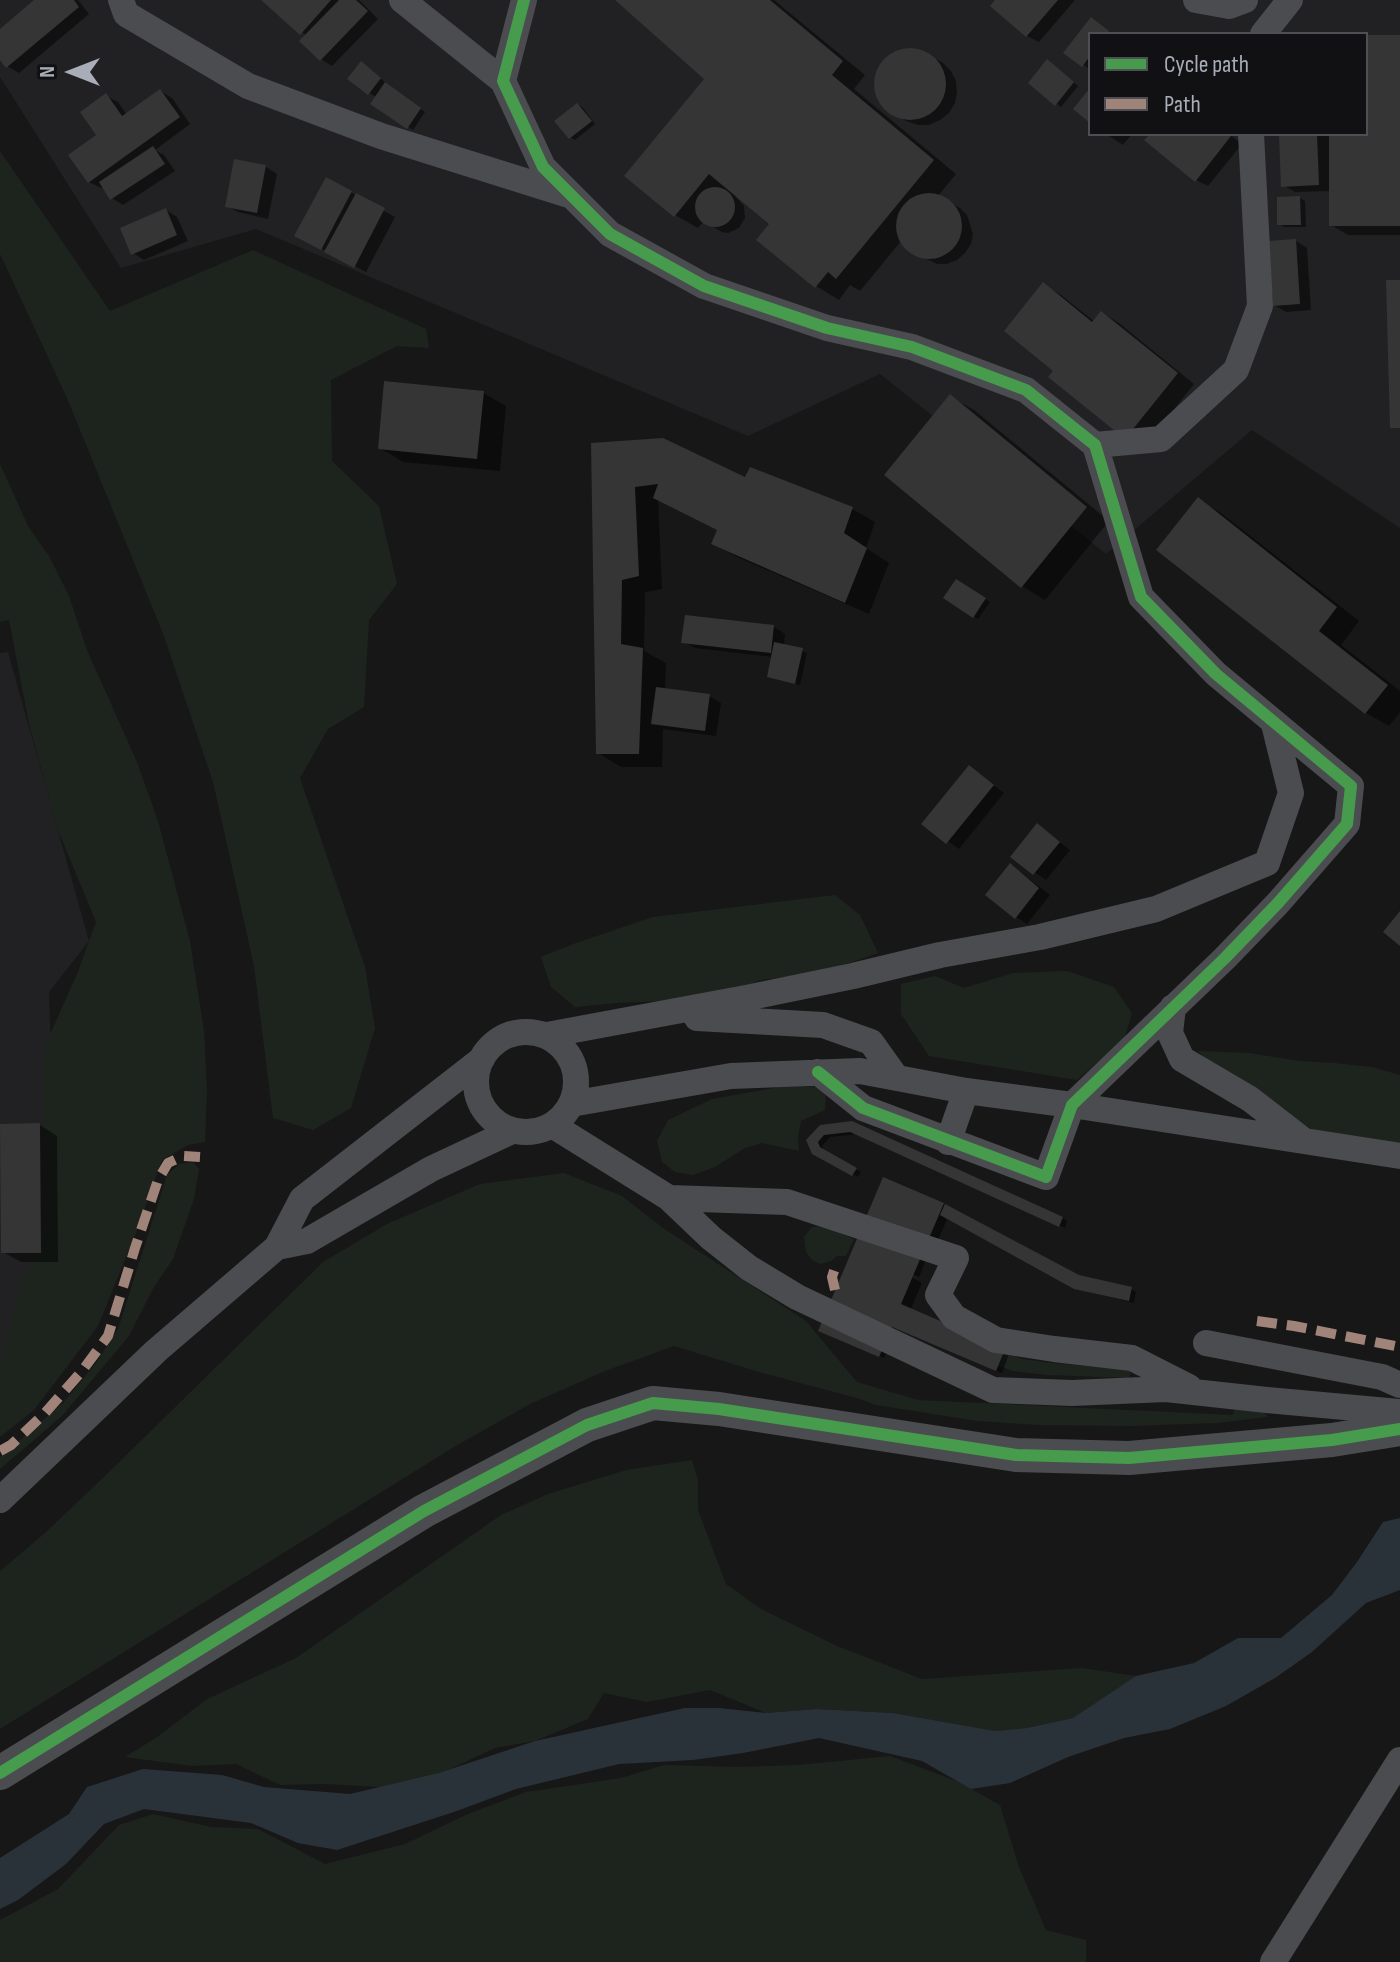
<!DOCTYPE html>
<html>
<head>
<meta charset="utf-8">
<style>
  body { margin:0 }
  #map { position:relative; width:1400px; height:1962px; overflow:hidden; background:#171717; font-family:"Sofia Sans Condensed",sans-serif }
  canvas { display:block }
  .legend { position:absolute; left:1088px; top:32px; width:280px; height:104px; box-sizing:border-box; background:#111113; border:2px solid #4d4f55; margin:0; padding:10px 14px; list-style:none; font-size:24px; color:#a8adb8 }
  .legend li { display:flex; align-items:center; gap:16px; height:40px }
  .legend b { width:40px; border:2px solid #4d4f55 }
  .north { position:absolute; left:32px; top:32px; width:80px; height:80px; -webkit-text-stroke:6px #111113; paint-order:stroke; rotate:270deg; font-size:22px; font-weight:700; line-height:32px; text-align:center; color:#a8adb8 }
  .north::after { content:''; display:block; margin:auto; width:28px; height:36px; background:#a8adb8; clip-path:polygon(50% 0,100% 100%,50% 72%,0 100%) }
</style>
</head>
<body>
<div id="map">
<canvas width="1400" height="1962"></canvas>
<ul class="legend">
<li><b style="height:10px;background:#469c4c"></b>Cycle path</li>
<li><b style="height:10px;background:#a18479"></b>Path</li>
</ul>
<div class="north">N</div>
</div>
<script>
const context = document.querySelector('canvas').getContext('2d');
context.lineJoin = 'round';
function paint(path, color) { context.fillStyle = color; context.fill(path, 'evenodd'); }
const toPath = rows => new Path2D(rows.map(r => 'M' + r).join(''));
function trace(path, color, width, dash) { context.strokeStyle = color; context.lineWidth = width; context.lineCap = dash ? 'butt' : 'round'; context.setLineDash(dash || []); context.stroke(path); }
const built = toPath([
  [0,0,1400,0,1400,528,1252,430,1106,554,880,374,748,436,256,229,121,268,0,77],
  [1090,34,1366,34,1366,134,1090,134],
  [8,652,89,941,49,992,52,1081,66,1210,0,1375,0,653]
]);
const green = toPath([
  [0,151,110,311,253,250,426,329,429,348,397,346,331,380,332,461,379,506,397,584,369,620,364,707,328,729,300,778,365,967,375,1028,351,1108,313,1130,273,1118,254,966,213,782,164,636,67,398,0,254],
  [0,464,28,526,49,556,69,596,87,650,137,762,158,821,190,941,204,1031,207,1091,205,1142,188,1145,162,1160,136,1233,98,1326,34,1410,0,1437,0,1363,20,1287,52,1226,43,1108,43,1050,77,974,96,922,57,828,29,724,9,620,0,622],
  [835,895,860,915,878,953,823,972,761,980,709,999,617,1003,575,1007,551,987,541,957,573,944,653,917],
  [1067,971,1114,987,1132,1013,1124,1040,1077,1080,929,1056,901,1014,901,984,935,976,964,988,1013,973],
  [1198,1051,1250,1053,1299,1061,1334,1063,1372,1067,1400,1075,1400,1146,1320,1135,1206,1060],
  [802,1086,818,1087,826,1096,825,1110,801,1121,798,1137,799,1151,762,1143,745,1148,715,1167,693,1175,675,1172,662,1162,657,1141,668,1120,712,1099,779,1087],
  [193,1162,199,1169,194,1199,173,1259,154,1287,129,1336,62,1416,0,1469,0,1457,63,1403,96,1363,118,1329,167,1175,179,1164],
  [564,1173,622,1196,663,1228,806,1321,857,1382,918,1400,1233,1415,1235,1404,1261,1407,1268,1417,1218,1423,1133,1426,1037,1425,977,1421,876,1405,857,1398,759,1372,674,1346,605,1371,530,1404,454,1447,0,1729,0,1571,45,1533,107,1474,323,1262,387,1224,480,1184],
  [820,1226,834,1230,854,1239,846,1256,837,1256,831,1261,820,1264,812,1260,806,1252,804,1237,812,1227],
  [1002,1352,1022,1359,1053,1363,1131,1370,1129,1378,1046,1375,1013,1371,996,1365],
  [692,1460,698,1480,698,1510,726,1584,761,1609,837,1646,922,1679,1082,1668,1136,1676,1073,1718,1027,1728,994,1731,893,1713,817,1709,766,1713,710,1690,647,1702,604,1693,588,1719,535,1741,495,1748,448,1770,396,1788,325,1784,280,1785,236,1764,192,1766,125,1757,157,1737,207,1699,296,1658,501,1515,548,1494,626,1470],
  [890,1756,959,1782,1000,1805,1019,1867,1046,1930,1086,1940,1086,1962,0,1962,0,1920,58,1889,119,1825,153,1814,211,1827,258,1829,325,1864,405,1844,468,1814,526,1792,621,1778,664,1765,737,1767,798,1765]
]);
const water = toPath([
  [1400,1518,1400,1590,1366,1603,1312,1652,1275,1678,1226,1706,1170,1729,1124,1738,1068,1757,1010,1783,971,1789,922,1761,819,1738,743,1753,693,1760,619,1764,516,1789,454,1812,337,1850,298,1843,251,1823,144,1809,104,1824,66,1864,18,1900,0,1909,0,1858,69,1814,87,1787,143,1769,222,1775,264,1787,350,1794,439,1773,535,1741,685,1708,719,1708,766,1713,817,1709,893,1713,995,1731,1027,1728,1073,1718,1136,1676,1194,1663,1238,1638,1281,1638,1332,1595,1357,1562,1383,1522]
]);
const shadow = toPath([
  [38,0,78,0,89,14,19,73,7,66,0,57,0,31],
  [264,0,338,0,340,2,342,0,359,0,378,19,332,66,321,59,307,36],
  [618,0,774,0,865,75,854,89,956,174,938,196,960,208,967,215,973,234,971,244,965,253,957,260,947,264,937,264,914,253,902,240,860,291,850,285,839,300,816,286,772,224,736,194,735,196,744,206,745,218,739,228,728,233,722,232,704,221,698,228,675,215,707,79],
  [997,0,1075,0,1039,42,1027,36,992,6],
  [1097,22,1111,34,1090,34,1090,65,1088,68,1066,52],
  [1366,37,1400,37,1400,235,1348,235,1331,225,1331,191,1295,192,1283,185,1281,134,1366,134],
  [909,49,919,50,943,63,951,71,956,81,957,92,955,103,949,113,940,120,929,125,918,125,906,121,894,114,884,107,879,97,876,87,877,76,881,65,888,57,898,51],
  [1052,65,1078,86,1061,107,1031,83],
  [366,67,385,82,384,84,425,112,413,130,373,104,377,98,350,79],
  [160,91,172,98,190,124,155,150,164,155,175,171,123,205,112,198,104,186,101,188,89,182,106,96,118,102,127,115],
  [578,105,583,108,595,124,575,140,570,137],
  [1106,134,1132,134,1123,145],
  [1152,134,1229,134,1242,144,1208,186,1196,180],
  [235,161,266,167,277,174,268,219,238,212,227,206],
  [327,179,395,217,366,272,296,235],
  [1300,198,1305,201,1306,227,1285,227,1279,224],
  [166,210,177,217,188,241,144,260,133,253],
  [1296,241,1307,248,1311,310,1286,312,1274,305],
  [1044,285,1061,295,1095,322,1102,313,1119,323,1194,384,1143,448,1056,371],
  [483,393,506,406,500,471,403,462,380,448],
  [951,397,974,410,1109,521,1045,600,1022,586,887,475],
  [593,445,746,480,852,509,875,522,866,548,889,563,869,614,737,557,714,543,719,531,658,498,662,589,645,592,644,651,666,663,665,691,709,696,721,703,716,736,663,729,662,767,621,767,598,753],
  [1198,500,1221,513,1359,621,1341,645,1400,691,1400,712,1389,726,1366,713],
  [957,581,990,602,978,619,946,598],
  [686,618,774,627,785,634,784,646,807,653,800,685,775,679,770,676,773,657,695,648,684,642],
  [969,767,1004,793,959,849,924,824],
  [1038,826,1070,850,1046,880,1013,857],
  [1011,866,1022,873,1050,895,1027,924,1016,917],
  [852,1123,1063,1218,1067,1221,1065,1228,857,1134,830,1137,822,1146,825,1152,861,1172,858,1177,813,1152,808,1141],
  [40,1125,57,1136,58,1262,21,1262,3,1252],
  [942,1204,1078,1277,1131,1289,1136,1292,1134,1303,1081,1290,948,1217,938,1240,935,1238,919,1277,910,1273,909,1276,922,1283,910,1311,1009,1354,1002,1373,897,1328,884,1358,826,1333]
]);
const building = toPath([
  [34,0,74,0,79,7,6,68,0,60,0,29],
  [261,0,331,0,300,35],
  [339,0,356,0,368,11,320,61,299,41],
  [615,0,770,0,843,61,832,75,934,160,836,279,828,272,815,288,756,240,769,224,709,174,674,217,624,176,704,79],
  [995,0,1058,0,1026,37,990,6],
  [1091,17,1109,31,1107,34,1090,34,1090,56,1082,67,1063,53],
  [1366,35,1400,35,1400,226,1329,226,1329,134,1366,134],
  '874 84a36 36 0 1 1 72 0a36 36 0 1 1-72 0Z',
  [1047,59,1074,82,1055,106,1028,83],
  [361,61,381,78,368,95,347,79],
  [385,82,421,108,407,129,370,104],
  [1090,88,1090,123,1073,109],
  [160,89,180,117,88,183,68,155,96,135,80,112,106,93,122,116],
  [577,103,592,121,569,139,554,121],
  [1150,134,1229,134,1231,136,1195,182,1144,140],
  [1279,134,1317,134,1319,185,1281,187],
  [153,146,165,164,110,200,99,182],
  [234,159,266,165,257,213,225,207],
  [326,177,352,191,321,250,294,236],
  '695 207a20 20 0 1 1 40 0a20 20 0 1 1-40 0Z',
  [356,193,385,208,354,268,324,252],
  '896 226a33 33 0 1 1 66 0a33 33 0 1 1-66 0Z',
  [1300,196,1301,225,1277,225,1277,197],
  [166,208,177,235,131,255,120,228],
  [1296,239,1300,304,1273,306,1268,241],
  [1386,280,1400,280,1400,428,1390,428],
  [1043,282,1092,322,1101,311,1178,373,1125,439,1048,377,1053,371,1004,331],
  [384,381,484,391,477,459,378,449],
  [950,394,1087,507,1021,588,884,475],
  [663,438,745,477,750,467,853,507,844,533,867,548,845,603,711,544,717,530,653,498,658,484,635,487,639,576,622,580,621,644,643,648,639,754,596,754,591,443],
  [1198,497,1337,607,1319,631,1388,685,1365,714,1156,550],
  [956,579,986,598,973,618,943,598],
  [685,615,774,625,771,653,681,643],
  [774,642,803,648,795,684,767,677],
  [656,687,710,694,705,731,651,724],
  [969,765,994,785,946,844,921,824],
  [1037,823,1060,842,1033,875,1010,857],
  [1010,863,1039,888,1015,919,985,895],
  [1400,911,1400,946,1383,932],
  [852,1121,1063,1217,1059,1227,850,1132,824,1135,818,1142,820,1147,857,1168,852,1176,812,1154,806,1140,820,1125],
  [40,1123,41,1253,1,1253,0,1124],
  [883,1177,944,1203,901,1304,1005,1349,996,1371,892,1327,879,1357,818,1331],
  [945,1204,1079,1275,1132,1287,1129,1301,1074,1289,940,1215]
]);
const minor = toPath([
  [121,0,126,14,248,86,381,136,569,195],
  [402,0,503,81],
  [524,0,503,81,543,167,610,234,704,286,827,328,912,347,1026,390,1095,445,1141,597,1216,674,1351,786,1347,824,1278,903,1225,958,1072,1105,1046,1177,863,1108,818,1072],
  [1196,0,1229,6,1245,0],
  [1263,34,1290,0],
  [1095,445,1161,439,1236,370,1260,306,1251,134],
  [1173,1007,1170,1033,1182,1059,1250,1099,1303,1140],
  [697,1018,823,1025,871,1042,896,1077],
  '476 1082a50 50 0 1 1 100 0a50 50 0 1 1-100 0Z',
  [547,1035,746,998,853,976,940,955,1040,937,1156,909,1267,863,1291,793,1274,724],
  [571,1104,731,1076,860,1071,966,1091,1072,1105,1400,1156],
  [552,1125,669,1198,711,1238,749,1268,797,1297,993,1390,1072,1393,1166,1389,1267,1400,1400,1412],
  [948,1142,966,1091],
  [669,1198,787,1202,950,1256,956,1258,938,1295,954,1317,996,1340,1054,1349,1132,1358,1189,1387],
  [277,1247,307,1241,431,1169,512,1131],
  [1206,1343,1382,1377,1400,1385],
  [0,1500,156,1351,277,1247,302,1199,482,1059],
  [1273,1962,1400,1760]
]);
const tertiary = toPath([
  [0,1773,424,1511,587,1425,653,1403,719,1409,1016,1455,1129,1458,1332,1440,1400,1429]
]);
const quiet = toPath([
  [835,1290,832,1277,837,1262],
  [1257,1321,1294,1326,1400,1347],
  [0,1451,11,1445,45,1413,82,1371,108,1336,135,1248,158,1180,168,1163,183,1156,200,1157]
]);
const cycleway = toPath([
  [524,0,503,81,543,167,610,234,704,286,827,328,912,347,1026,390,1095,445,1141,597,1216,674,1351,786,1347,824,1278,903,1225,958,1072,1105,1046,1177,863,1108,818,1072],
  [0,1773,424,1511,587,1425,653,1403,719,1409,1016,1455,1129,1458,1332,1440,1400,1429]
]);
paint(built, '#212123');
paint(green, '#1d241e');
paint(water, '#2a3239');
paint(shadow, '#0007');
paint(building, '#353536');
trace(minor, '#4b4c50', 26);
trace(tertiary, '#4b4c50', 34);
trace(quiet, '#a18479', 10, [20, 10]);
trace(cycleway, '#469c4c', 12);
</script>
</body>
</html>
